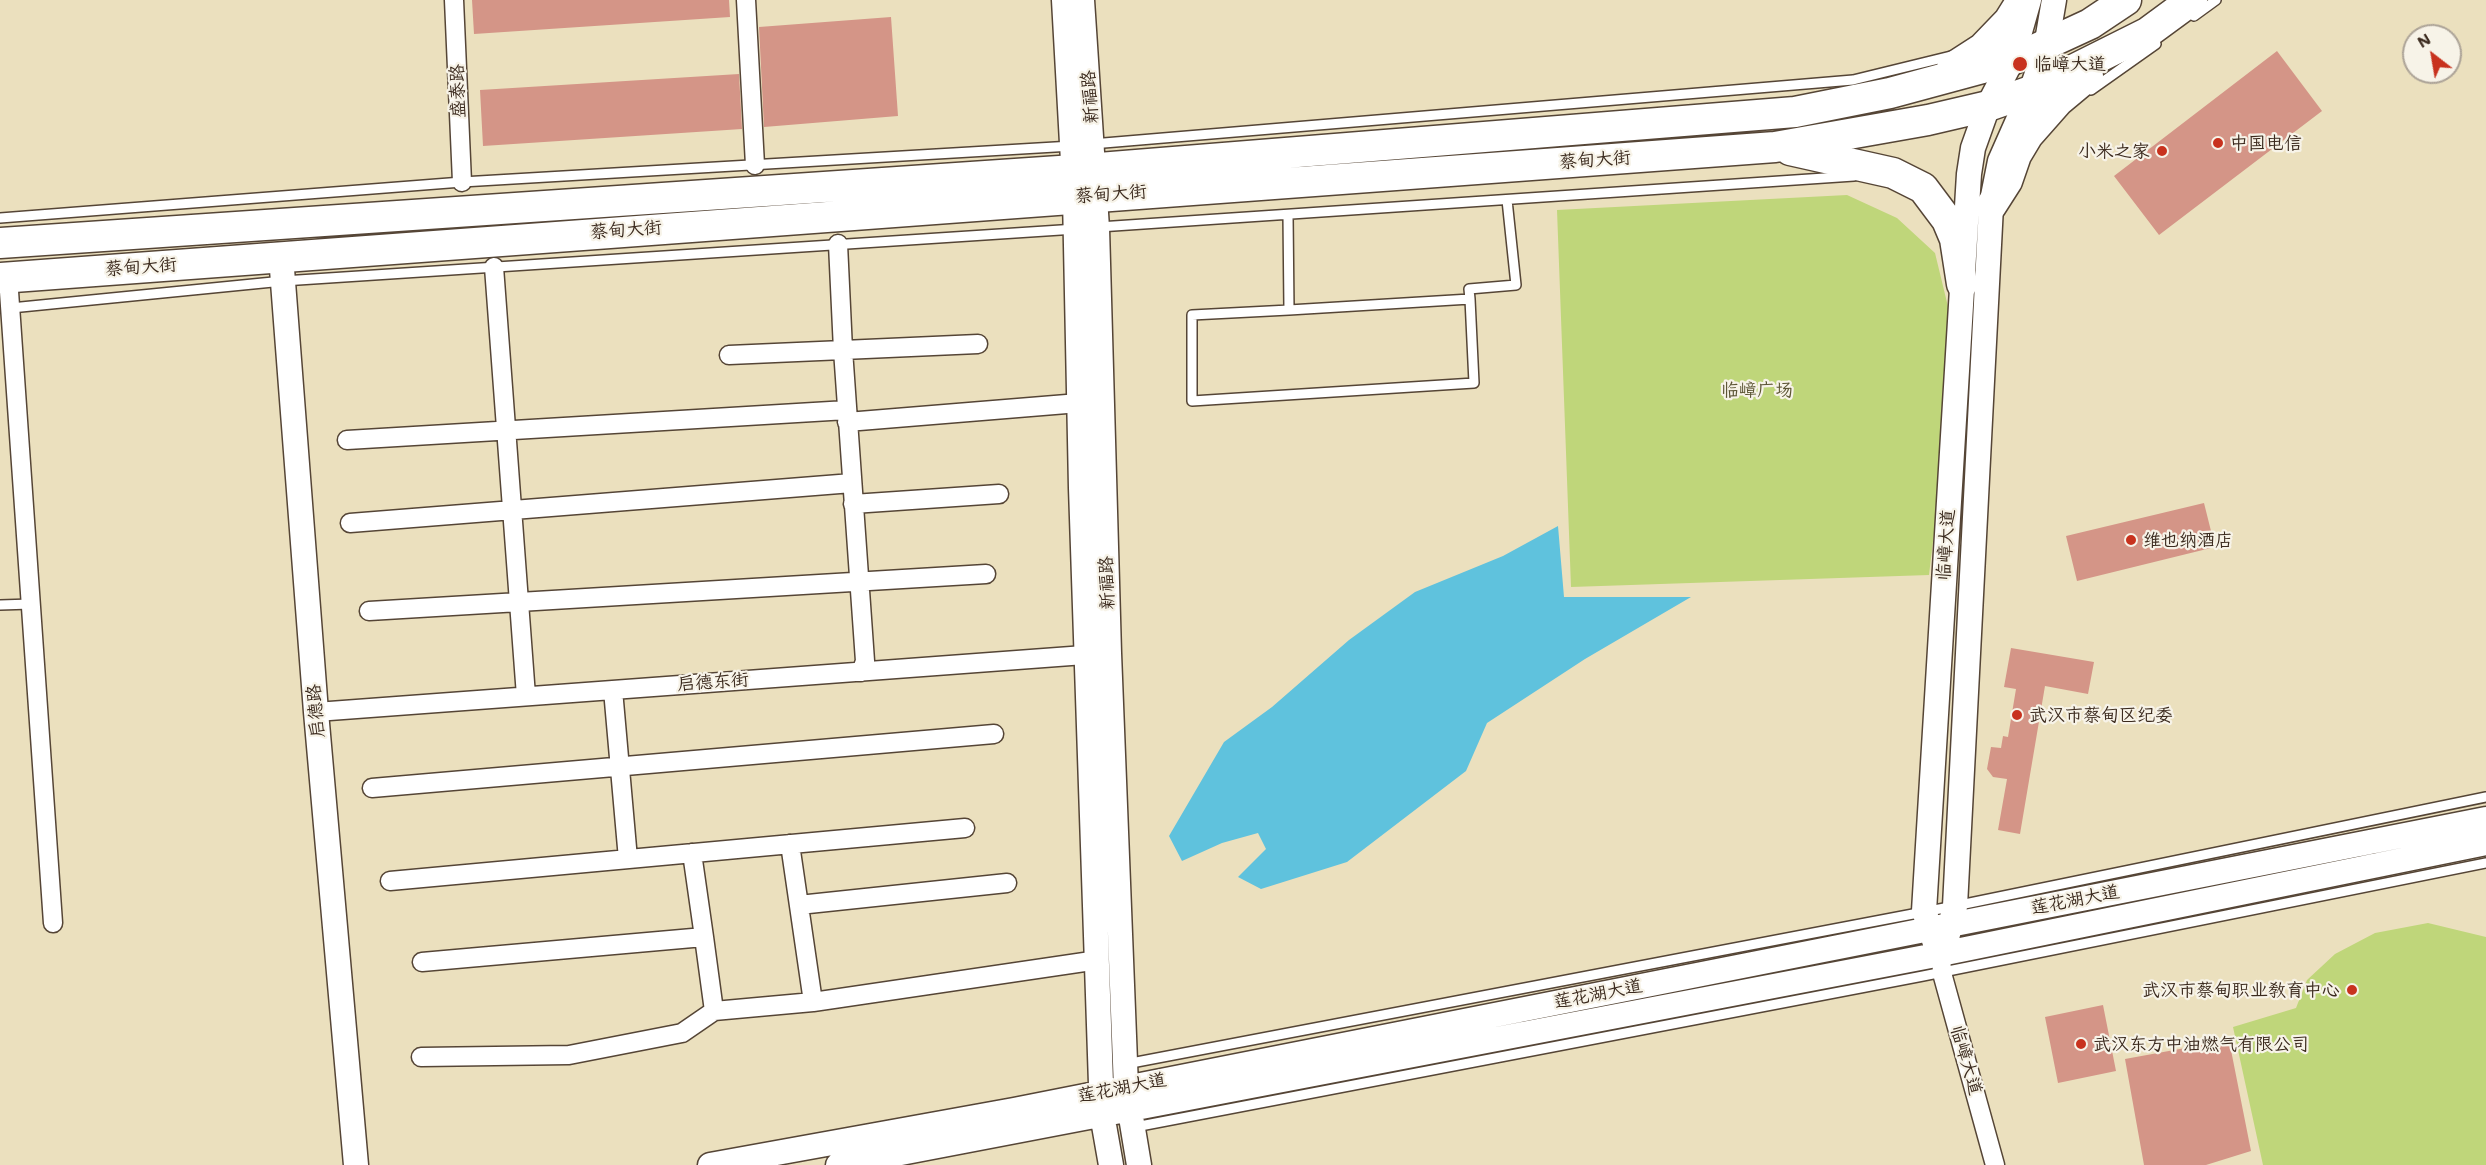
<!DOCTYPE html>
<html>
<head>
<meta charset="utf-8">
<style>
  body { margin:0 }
  #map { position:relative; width:2486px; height:1165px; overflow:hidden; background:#ebe0be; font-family:Mali,sans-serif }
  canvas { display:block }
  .north { position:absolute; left:2402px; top:24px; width:60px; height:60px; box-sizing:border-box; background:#f7f3e8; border:2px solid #aca397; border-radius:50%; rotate:329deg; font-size:16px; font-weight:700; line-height:24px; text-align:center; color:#3b2a1e }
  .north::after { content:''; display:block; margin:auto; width:21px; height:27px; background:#c8321e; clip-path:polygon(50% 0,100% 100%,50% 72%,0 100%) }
</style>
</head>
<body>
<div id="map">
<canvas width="2486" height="1165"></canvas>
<div class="north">N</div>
</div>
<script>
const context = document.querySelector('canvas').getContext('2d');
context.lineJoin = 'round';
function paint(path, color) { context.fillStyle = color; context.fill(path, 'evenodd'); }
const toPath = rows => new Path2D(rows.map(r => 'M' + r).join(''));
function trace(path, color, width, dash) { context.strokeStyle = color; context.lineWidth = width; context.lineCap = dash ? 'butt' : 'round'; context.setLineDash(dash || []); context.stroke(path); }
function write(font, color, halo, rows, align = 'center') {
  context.font = font + ' Mali,"LXGW WenKai TC",sans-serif'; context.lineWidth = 4.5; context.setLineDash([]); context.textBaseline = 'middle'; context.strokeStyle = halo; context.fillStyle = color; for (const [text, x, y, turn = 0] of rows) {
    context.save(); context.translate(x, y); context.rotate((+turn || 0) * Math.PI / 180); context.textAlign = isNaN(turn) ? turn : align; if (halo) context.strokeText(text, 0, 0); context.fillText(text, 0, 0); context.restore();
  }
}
const green = toPath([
  [1847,195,1897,218,1935,253,1951,319,1949,406,1929,575,1571,587,1557,210],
  [2428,923,2486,937,2486,1165,2263,1165,2233,1027,2296,1008,2307,980,2335,954,2375,933]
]);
const water = toPath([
  [1558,526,1564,597,1691,597,1585,659,1487,723,1466,771,1347,862,1261,889,1238,877,1266,849,1258,833,1222,843,1182,861,1169,836,1224,742,1272,707,1349,640,1415,592,1503,556]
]);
const building = toPath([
  [472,0,729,0,730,17,474,34],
  [891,17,898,116,764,127,759,27],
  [2277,51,2322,111,2159,235,2114,176],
  [739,74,742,129,483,146,480,90],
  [2204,503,2215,547,2077,581,2066,536],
  [2011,648,2094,662,2088,694,2045,686,2020,834,1998,830,2007,779,1993,777,1987,769,1991,747,2001,748,2003,736,2008,737,2016,689,2004,687],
  [2103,1005,2116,1071,2058,1083,2045,1017],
  [2229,1040,2251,1151,2206,1165,2144,1165,2125,1059]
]);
const service = toPath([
  [2194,16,2216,0],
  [2091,90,2156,44],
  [1092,144,1853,80,1951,56],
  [1288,215,1289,310,1470,299,1474,383,1192,401,1192,315,1289,310],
  [0,218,462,182,1072,146],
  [1099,227,1854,176],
  [1470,299,1469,289,1516,285,1507,200],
  [11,308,283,281,1076,229],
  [0,605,31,604],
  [1126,1064,1955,906,2486,797],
  [1135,1127,1923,976,2486,863]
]);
const minor = toPath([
  [454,0,462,182],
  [746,0,755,165],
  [838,244,843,350,978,344],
  [494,267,526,696],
  [8,277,53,923],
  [729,355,843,350,865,661,861,672],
  [847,422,1079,403],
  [347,440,847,410],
  [853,504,999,494],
  [350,523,852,483],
  [369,611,986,574],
  [613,690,628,859],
  [316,712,1098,654],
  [372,788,994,734],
  [692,853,704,937],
  [390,881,965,828],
  [799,905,1007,883],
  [1941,954,1942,973,1995,1165],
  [422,962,704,937,714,1011],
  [813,1002,1098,960],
  [421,1057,569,1055,682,1033,714,1011,813,1002,790,844]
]);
const tertiary = toPath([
  [1064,0,1075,197,1081,488,1102,1114,1111,1165],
  [1082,0,1097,228,1109,653,1126,1087,1139,1165],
  [281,256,316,712,356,1165],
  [1947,938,1955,906,1991,206,2000,161,2031,91,2046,47,2054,0],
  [1935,943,1924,911,1969,174,1973,148,1988,106,2012,60,2029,0],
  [710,1165,1014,1110,2486,819],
  [838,1165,1941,954,2486,843]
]);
const primary = toPath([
  [1952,68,1983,48,2009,21,2022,0],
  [1790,150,1893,173,1923,188,1947,220,1955,239,1962,284],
  [1991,206,2007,181,2016,155,2028,135,2058,101,2088,76],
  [0,243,1074,170,1795,112,1890,93,2012,60,2090,24,2126,0],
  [0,278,1775,147,1928,120,1988,106,2031,91,2147,33,2192,0]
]);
const markers = [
  [2020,64,8,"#c8321e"],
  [2218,143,6,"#c8321e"],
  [2162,151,6,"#c8321e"],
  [2131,540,6,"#c8321e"],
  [2017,715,6,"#c8321e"],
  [2352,990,6,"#c8321e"],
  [2081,1044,6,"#c8321e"]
];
const poiNames = [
  ["临嶂大道",2034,64],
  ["中国电信",2230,143],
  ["小米之家",2150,151,"right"],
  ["维也纳酒店",2143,540],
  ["武汉市蔡甸区纪委",2029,715],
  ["武汉市蔡甸职业教育中心",2340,990,"right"],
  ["武汉东方中油燃气有限公司",2093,1044]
];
const streetNames = [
  ["盛泰路",458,91,-92],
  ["新福路",1090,97,-94],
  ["蔡甸大街",1595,160,-4],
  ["蔡甸大街",1111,194,-4],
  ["蔡甸大街",626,230,-4],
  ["蔡甸大街",141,267,-4],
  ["临嶂大道",1946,545,-86],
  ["新福路",1107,583,-92],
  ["启德东街",713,682,-4],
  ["启德路",316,711,-95],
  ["莲花湖大道",2075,900,-11],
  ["莲花湖大道",1598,994,-11],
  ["临嶂大道",1966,1060,74],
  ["莲花湖大道",1122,1088,-11]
];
const parkNames = [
  ["临嶂广场",1757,390]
];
paint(green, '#bfd67a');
paint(water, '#5fc2dd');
paint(building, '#d49587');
trace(service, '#554536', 12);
trace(minor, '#554536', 21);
trace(tertiary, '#554536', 27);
trace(primary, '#554536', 33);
trace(service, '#fff', 9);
trace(minor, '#fff', 18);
trace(tertiary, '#fff', 24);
trace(primary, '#fff', 30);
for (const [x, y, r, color] of markers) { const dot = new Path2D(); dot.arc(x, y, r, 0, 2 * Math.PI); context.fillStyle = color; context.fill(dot); trace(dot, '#f7f3e8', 2); }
write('18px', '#3b2a1e', '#f7f3e8', poiNames, 'left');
write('18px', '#3b2a1e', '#f7f3e8', streetNames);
write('18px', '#5c5535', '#f7f3e8', parkNames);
</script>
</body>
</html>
